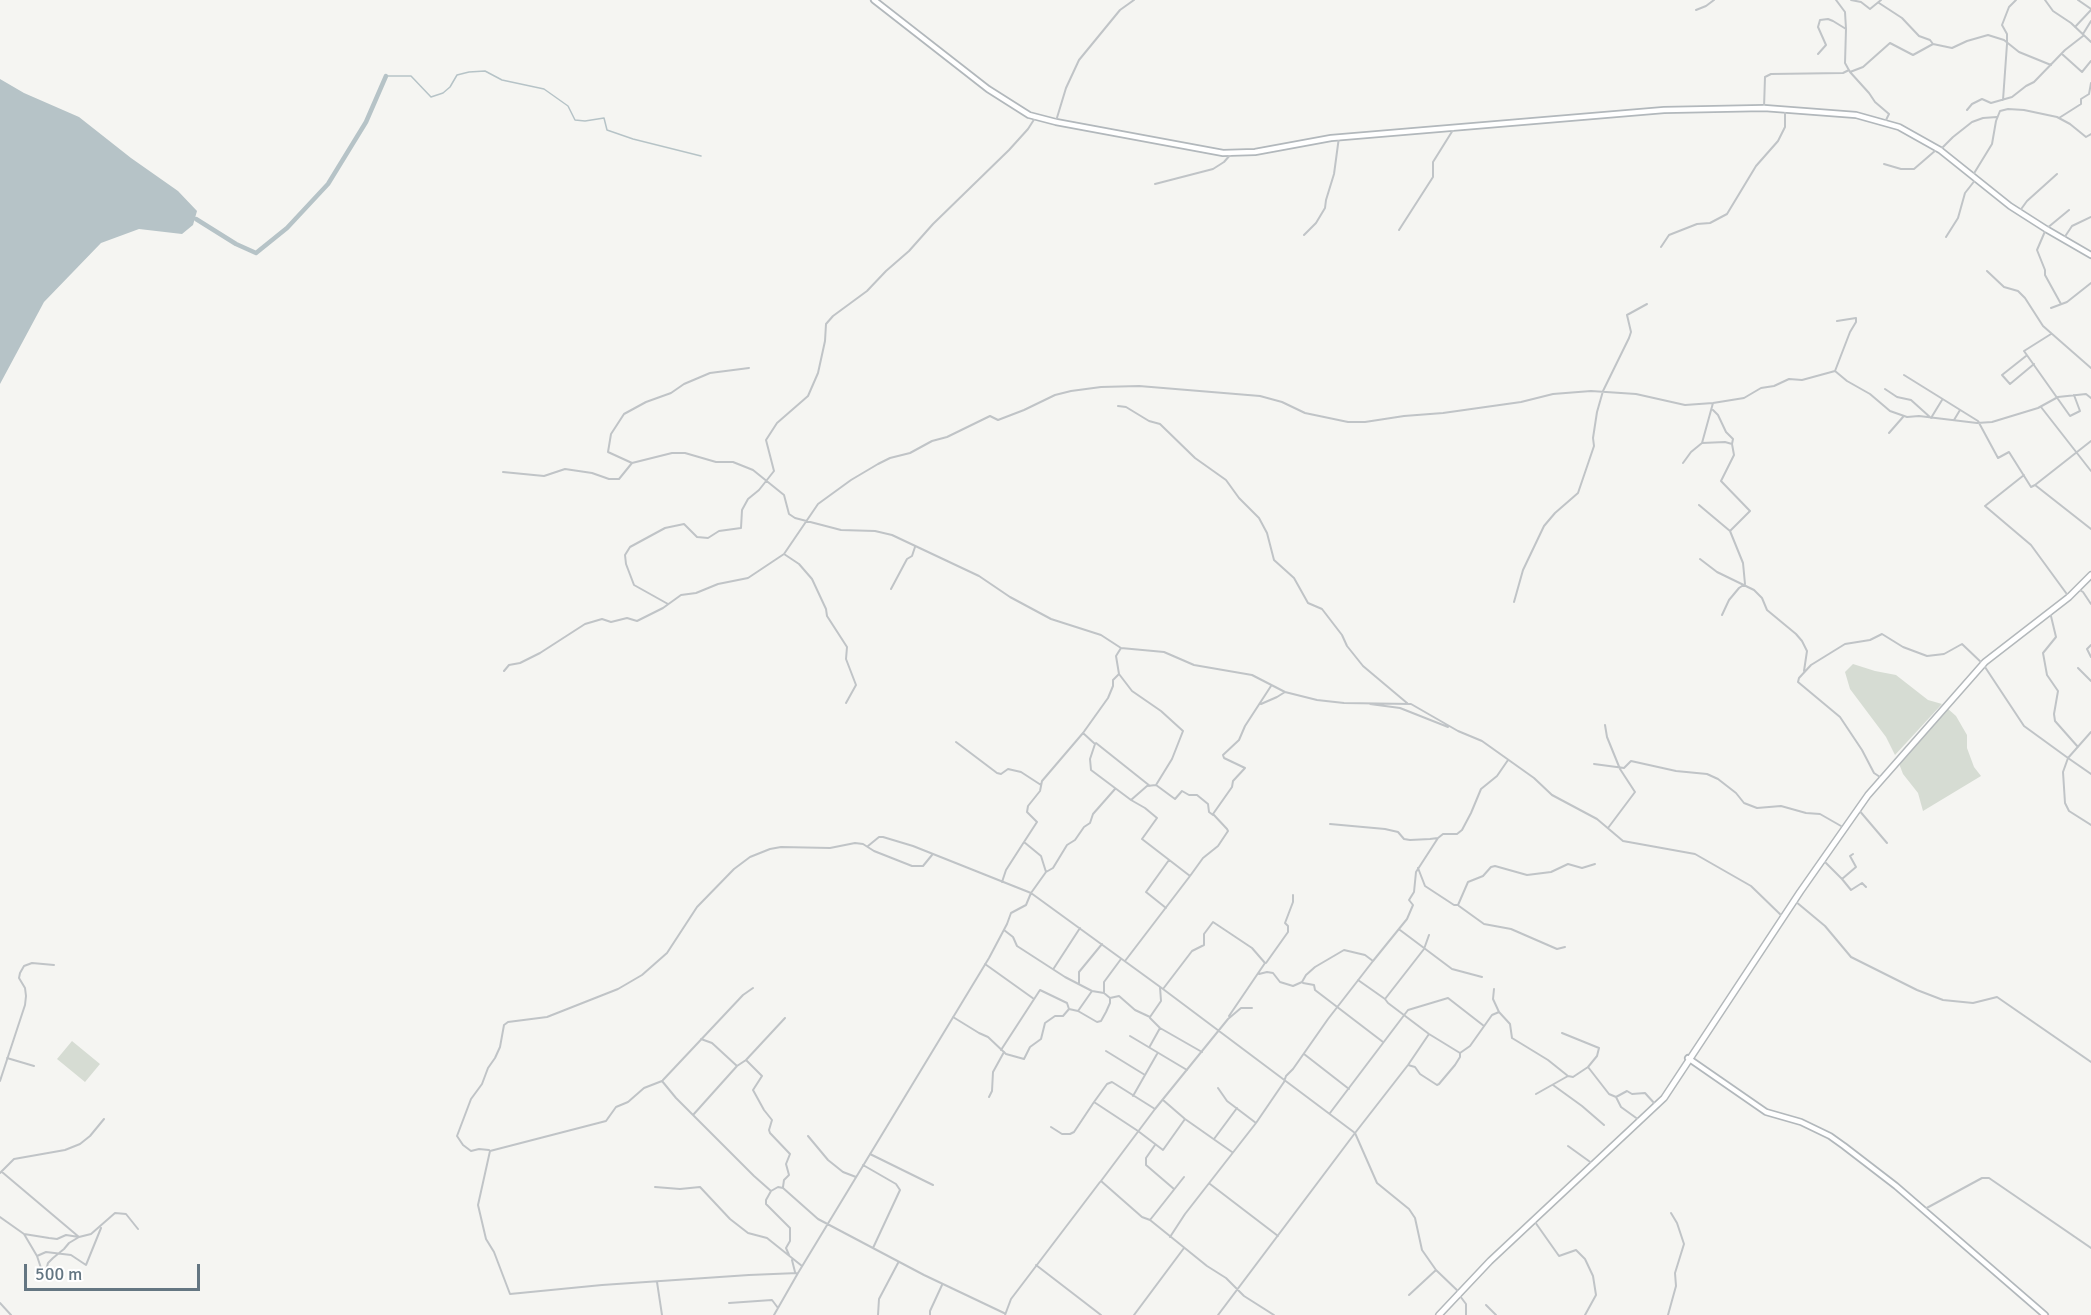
<!DOCTYPE html>
<html>
<head>
<meta charset="utf-8">
<style>
  body { margin:0 }
  #map { position:relative; width:2091px; height:1315px; overflow:hidden; background:#f5f5f2; font-family:Signika,sans-serif }
  canvas { display:block }
  .scale { position:absolute; left:24px; top:1264px; width:176px; height:27px; box-sizing:border-box; border:3px solid #647682; border-top:0; padding-left:8px; font-size:18px; line-height:21px; white-space:nowrap; color:#647682; -webkit-text-stroke:4px #fff; paint-order:stroke }
</style>
</head>
<body>
<div id="map">
<canvas width="2091" height="1315"></canvas>
<div class="scale">500 m</div>
</div>
<script>
const context = document.querySelector('canvas').getContext('2d');
context.lineJoin = 'round';
function paint(path, color) { context.fillStyle = color; context.fill(path, 'evenodd'); }
const toPath = rows => new Path2D(rows.map(r => 'M' + r).join(''));
function trace(path, color, width, dash) { context.strokeStyle = color; context.lineWidth = width; context.lineCap = dash ? 'butt' : 'round'; context.setLineDash(dash || []); context.stroke(path); }
const green = toPath([
  [1853,664,1875,671,1896,675,1928,700,1942,704,1895,755,1886,737,1850,689,1845,672],
  [1947,708,1956,716,1967,735,1967,748,1974,767,1981,776,1923,811,1918,793,1903,774,1898,761],
  [72,1041,100,1064,85,1082,57,1059]
]);
const water = toPath([
  [0,79,24,93,79,117,131,158,178,191,197,211,193,225,182,234,139,229,101,243,44,302,0,384]
]);
const stream = toPath([
  [386,76,411,76,431,97,443,93,450,87,457,75,469,72,485,71,502,80,544,89,568,106,575,120,585,121,604,118,607,130,633,139,701,156]
]);
const river = toPath([
  [196,219,236,244,256,253,287,228,328,184,366,122,386,76]
]);
const street = toPath([
  [1836,0,1845,12,1846,29],
  [1851,0,1861,2,1870,9,1881,0],
  [2045,0,2053,11,2071,23,2091,42],
  [2078,0,2091,9],
  [1879,3,1902,18,1919,36,1930,40,1933,44],
  [1696,10,1706,6,1714,0],
  [2075,27,2091,10],
  [2083,34,2091,21],
  [2007,43,2007,34,2002,25,2009,7,2016,0],
  [1818,54,1826,45,1818,27,1820,20,1828,19,1833,21,1846,29,1845,63,1850,72,1869,93,1875,102,1889,114,1885,122],
  [2062,54,2082,72,2091,61],
  [1850,72,1863,67,1890,43,1913,55,1933,44,1952,48,1967,41,1988,35,2004,40,2019,52,2051,65],
  [2003,100,2007,44],
  [1764,108,1765,77,1771,74,1843,73,1849,70],
  [1967,110,1972,104,1982,99,1991,103,2012,97,2026,86,2034,82,2065,50,2083,36],
  [2059,118,2081,104,2081,99,2089,94,2091,83],
  [1056,121,1066,88,1079,60,1120,10,1134,0],
  [1940,150,1953,137,1972,122,1983,118,1997,117],
  [1884,164,1901,169,1914,169,1936,150],
  [1973,175,1992,144,1996,121,2000,111,2008,109,2024,110,2057,117,2070,124,2086,137,2091,134],
  [1155,184,1213,169,1224,162,1231,154],
  [2019,212,2027,201,2057,174],
  [1399,230,1433,177,1433,162,1453,130],
  [1304,235,1316,223,1325,208,1326,200,1334,174,1339,137],
  [1946,237,1958,218,1965,193,1976,179],
  [2064,238,2072,226,2091,217],
  [1661,247,1669,235,1697,224,1710,223,1727,214,1756,166,1778,141,1785,127,1785,110],
  [1987,271,2004,287,2018,291,2025,298,2043,326,2091,368],
  [2061,304,2045,275,2045,270,2037,250,2046,229,2069,210],
  [2051,308,2067,302,2091,283],
  [2051,334,2024,351,2070,416,2080,411,2074,395],
  [2026,356,2002,375,2010,384,2034,364],
  [1835,371,1850,332,1856,322,1856,318,1837,321],
  [1904,375,1978,421,1998,458,2009,452,2031,487,2035,485,2091,529],
  [1885,389,1897,397,1911,400,1931,418,1942,400],
  [1118,406,1126,407,1149,421,1160,424,1195,458,1226,480,1239,498,1259,518,1267,533,1274,560,1294,578,1308,603,1322,609,1342,635,1347,646,1363,666,1407,703],
  [2041,407,2091,471],
  [1713,410,1718,415,1726,432,1733,439,1732,444],
  [1954,420,1960,410],
  [1889,433,1903,417],
  [1702,443,1725,442,1732,444,1734,455,1721,481,1750,511,1730,531,1743,563,1745,584,1739,588,1729,600,1722,615],
  [632,463,608,452,611,434,624,414,646,402,671,393,684,384,710,373,749,368],
  [1683,463,1691,452,1702,443,1713,403],
  [503,472,544,476,565,469,592,473,609,479,619,479,632,463,672,453,685,453,716,462,733,462,753,470,784,495,789,514,795,518,841,530,875,531,892,535,979,576,1010,597,1051,619,1101,635,1121,648,1164,652,1194,665,1252,675,1285,692,1317,700,1344,703,1411,704,1458,731,1482,741,1534,778,1552,795,1597,819,1623,841,1695,854,1751,886,1783,917],
  [2024,475,1985,506,2031,545,2069,597],
  [2035,485,2091,441],
  [1699,505,1730,531],
  [784,554,799,564,812,579,826,609,827,616,847,647,846,659,856,685,846,703],
  [1700,559,1717,572,1754,590,1762,598,1767,610,1796,634,1802,641,1807,651,1804,671],
  [891,589,907,559,912,556,915,547],
  [2078,589,2083,592,2091,604],
  [1514,602,1523,570,1544,526,1555,513,1578,493,1594,446,1593,438,1597,412,1603,391,1629,338,1631,332,1627,315,1647,304],
  [668,604,634,585,626,564,625,555,630,547,665,528,684,524,697,537,708,538,719,531,741,528,742,510,748,499,759,490,774,471,766,440,777,423,808,396,818,373,825,341,826,324,833,316,867,291,886,271,909,251,933,224,1009,150,1028,129,1035,118],
  [2050,612,2056,637,2043,653,2047,675,2058,691,2054,714,2055,721,2078,747],
  [2091,645,2087,649,2091,657],
  [2078,668,2091,681],
  [504,671,509,665,520,663,540,653,585,624,602,619,611,622,627,618,637,621,663,608,681,595,696,593,718,584,748,578,784,554,818,504,851,480,878,464,890,458,910,453,932,441,947,437,990,416,998,420,1024,410,1055,395,1071,391,1101,387,1139,386,1260,396,1282,402,1305,413,1348,422,1365,422,1404,416,1443,413,1521,402,1553,394,1591,391,1636,394,1685,405,1713,403,1744,398,1761,388,1774,386,1789,379,1802,380,1835,371,1847,381,1870,394,1890,411,1907,417,1919,416,1977,423,1992,422,2038,408,2058,397,2086,394,2091,398],
  [1119,674,1132,691,1161,711,1183,731,1172,759,1156,785],
  [1261,704,1277,697,1285,692],
  [1370,704,1400,708,1448,727],
  [1605,725,1607,737,1620,769,1635,792,1608,828],
  [2091,732,2068,758,2091,774],
  [1083,733,1095,744,1090,759,1091,770,1131,800,1147,786,1156,785,1175,799,1182,791,1189,795,1197,795,1208,804,1209,812,1213,815],
  [956,742,997,773,1001,774,1008,769,1021,772,1041,785],
  [1096,743,1150,786],
  [1594,764,1624,768,1631,761,1676,771,1707,774,1718,779,1736,793,1744,803,1757,808,1781,806,1806,813,1820,814,1841,826],
  [1880,777,1874,773,1862,750,1840,717,1798,682,1799,678,1811,665,1845,644,1870,640,1882,634,1903,647,1927,656,1944,654,1962,644,1983,664,2024,726,2068,758,2063,772,2065,803,2069,811,2091,825],
  [1858,809,1887,843],
  [1330,824,1385,829,1398,832,1404,839,1410,840,1430,839,1438,838,1443,834,1457,834,1462,830,1471,813,1481,789,1497,776,1508,760],
  [868,846,879,837,883,837,913,846,1031,893,1163,989,1355,1133,1218,1315],
  [1853,854,1850,856,1856,867,1842,879,1851,890,1862,883,1866,887],
  [1823,860,1842,879],
  [1418,868,1425,886,1454,905,1458,905,1468,882,1483,876,1491,867,1495,866,1527,875,1551,872,1568,864,1582,868,1595,864],
  [1046,872,1053,868,1067,845,1075,840,1084,827,1090,823,1093,814,1115,789],
  [1190,876,1203,858,1218,846,1228,831,1227,829,1213,814,1232,787,1233,781,1245,768,1224,758,1223,755,1239,740,1245,726,1271,686],
  [1002,882,1006,870,1024,842],
  [1795,901,1825,926,1851,957,1917,990,1943,1000,1973,1003,1997,997,2091,1062],
  [1459,906,1484,924,1511,929,1557,949,1565,947],
  [1166,908,1146,892,1169,860],
  [1004,930,1013,937,1017,946,1065,977,1092,991,1104,993,1110,998,1119,996,1135,1010,1150,1017,1161,1001,1160,987],
  [1400,930,1452,969,1482,977],
  [1429,935,1424,949,1385,999,1388,1003,1429,1034,1460,1053],
  [1125,961,1190,876,1142,839,1157,818,1145,808,1131,800],
  [1266,963,1288,932,1288,926,1285,923,1293,902,1293,895],
  [985,964,1034,999],
  [1054,968,1080,928],
  [1259,974,1267,972,1273,973,1280,982,1293,986,1302,982,1306,975,1315,967,1344,950,1365,955,1373,961,1407,919,1413,905,1409,900,1414,892,1416,872,1438,838],
  [1358,980,1385,999],
  [1079,983,1079,972,1102,944],
  [1303,983,1314,985,1315,990,1383,1042],
  [1163,989,1192,951,1204,945,1204,934,1213,922,1252,948,1265,963,1229,1016],
  [1494,989,1493,999,1499,1012,1510,1024,1512,1038,1548,1060,1568,1076,1573,1077,1588,1067,1609,1094,1616,1097,1627,1091,1632,1094,1645,1093,1655,1104],
  [1104,993,1104,982,1121,959],
  [1252,1008,1241,1008,1228,1019,1155,1109,1101,1181,1142,1217,1150,1220,1207,1266,1226,1278,1244,1296,1274,1315],
  [1078,1011,1092,991],
  [953,1017,979,1033,988,1037,1006,1054,1024,1059,1030,1047,1041,1039,1045,1023,1055,1016,1063,1016,1069,1009],
  [1150,1018,1160,1028,1202,1052],
  [1562,1033,1599,1048,1597,1056,1588,1067],
  [1429,1034,1408,1065,1355,1133,1377,1183,1409,1209,1415,1218,1422,1250,1436,1270,1460,1293],
  [1130,1036,1187,1070],
  [701,1039,712,1043,737,1066,746,1060],
  [1150,1046,1160,1028],
  [1001,1050,1040,990,1067,1003,1069,1009,1078,1011,1097,1022,1101,1021,1106,1012,1110,1003,1110,998],
  [1106,1051,1145,1075],
  [1304,1054,1349,1089],
  [7,1058,34,1066],
  [1408,1065,1415,1067,1420,1074,1437,1085,1439,1084,1455,1065,1460,1057,1460,1053,1470,1046,1492,1015,1499,1012],
  [663,1080,743,995,753,988],
  [0,1081,25,1005,26,996,25,988,19,978,20,973,24,966,32,963,54,965],
  [1553,1085,1582,1106,1604,1125],
  [1218,1088,1227,1101,1256,1123],
  [1536,1094,1568,1076],
  [1133,1096,1157,1054],
  [989,1097,992,1091,993,1072,1004,1052],
  [1616,1097,1621,1107,1639,1120],
  [1163,1100,1185,1119,1232,1152],
  [1094,1102,1107,1084,1112,1082,1155,1109],
  [1330,1113,1408,1010,1448,998,1484,1026],
  [693,1115,737,1066],
  [1051,1127,1062,1134,1070,1134,1074,1132,1094,1102,1138,1131,1163,1150,1185,1119],
  [808,1136,828,1160,843,1172,856,1177],
  [1214,1139,1237,1108],
  [1155,1145,1146,1158,1146,1165,1174,1189],
  [1568,1146,1593,1164],
  [489,1150,479,1149,471,1151,463,1145,457,1136,471,1099,482,1084,488,1068,495,1058,500,1047,504,1025,508,1022,547,1017,618,989,642,975,667,953,697,907,734,869,750,857,770,849,781,847,830,848,855,843,863,844,874,851,912,866,923,866,932,855],
  [870,1154,933,1185],
  [863,1165,896,1184,900,1190,873,1248],
  [2,1172,79,1237,69,1243,64,1249,53,1258,48,1263,44,1277],
  [0,1173,14,1159,65,1150,80,1144,90,1136,104,1119],
  [1210,1184,1278,1236],
  [655,1187,680,1189,700,1187,730,1219,748,1233,767,1238,802,1266],
  [783,1187,784,1180,789,1175,786,1164,790,1154,770,1133,769,1130,772,1120,764,1110,753,1090,762,1076,746,1060,785,1018],
  [771,1191,766,1200,766,1204,790,1228,790,1241,786,1248,789,1255],
  [1923,1210,1982,1178,1989,1178,2091,1248],
  [0,1217,24,1234,37,1256,44,1277],
  [1150,1220,1184,1177],
  [1535,1222,1559,1256,1576,1250,1585,1259,1593,1276,1596,1295,1585,1315],
  [24,1234,49,1238,57,1239,66,1235,79,1237,91,1234,115,1213,126,1214,138,1229],
  [1170,1237,1185,1214,1256,1123,1284,1082,1286,1076,1293,1069,1328,1019,1373,961],
  [37,1256,46,1252,71,1255,86,1265,101,1228],
  [792,1260,795,1272],
  [1036,1265,1101,1315],
  [798,1273,989,958,1007,924,1011,913,1026,905,1031,893,1046,872,1041,856,1024,842,1037,822,1027,812,1028,806,1040,791,1042,781,1083,733,1108,698,1113,686,1113,680,1119,674,1116,656,1121,648],
  [657,1282,662,1315],
  [1409,1295,1436,1270],
  [1460,1296,1466,1304,1466,1315],
  [0,1303,11,1315],
  [729,1303,772,1300,778,1308],
  [1486,1305,1496,1315],
  [774,1315,798,1273,749,1275,602,1285,510,1294,494,1252,486,1239,478,1205,490,1151,606,1121,616,1107,628,1102,644,1088,662,1081,676,1098,754,1176,771,1191,778,1187,783,1188,818,1219,924,1275,1004,1313],
  [878,1315,879,1299,898,1263],
  [930,1315,930,1311,942,1285],
  [1005,1315,1011,1299,1100,1182],
  [1134,1315,1184,1248],
  [1668,1315,1676,1286,1675,1273,1684,1244,1677,1223,1671,1213]
]);
const secondary = toPath([
  [874,0,988,89,1029,115,1056,122,1223,153,1255,152,1331,138,1664,110,1764,108,1856,115,1899,127,1940,150,2010,206,2046,229,2091,255],
  [1688,1058,1766,1112,1801,1122,1830,1136,1844,1146,1896,1186,2045,1315]
]);
const primary = toPath([
  [1439,1315,1490,1261,1664,1098,1800,892,1868,795,1985,662,2069,597,2091,575]
]);
paint(green, '#d6dcd3');
paint(water, '#b6c3c7');
trace(stream, '#b6c3c7', 1.5);
trace(river, '#b6c3c7', 4.5);
trace(secondary, '#b2b8bc', 8);
trace(primary, '#b3b8bb', 8);
trace(street, '#c0c4c7', 2);
trace(secondary, '#fff', 4.5);
trace(primary, '#fff', 5);
</script>
</body>
</html>
